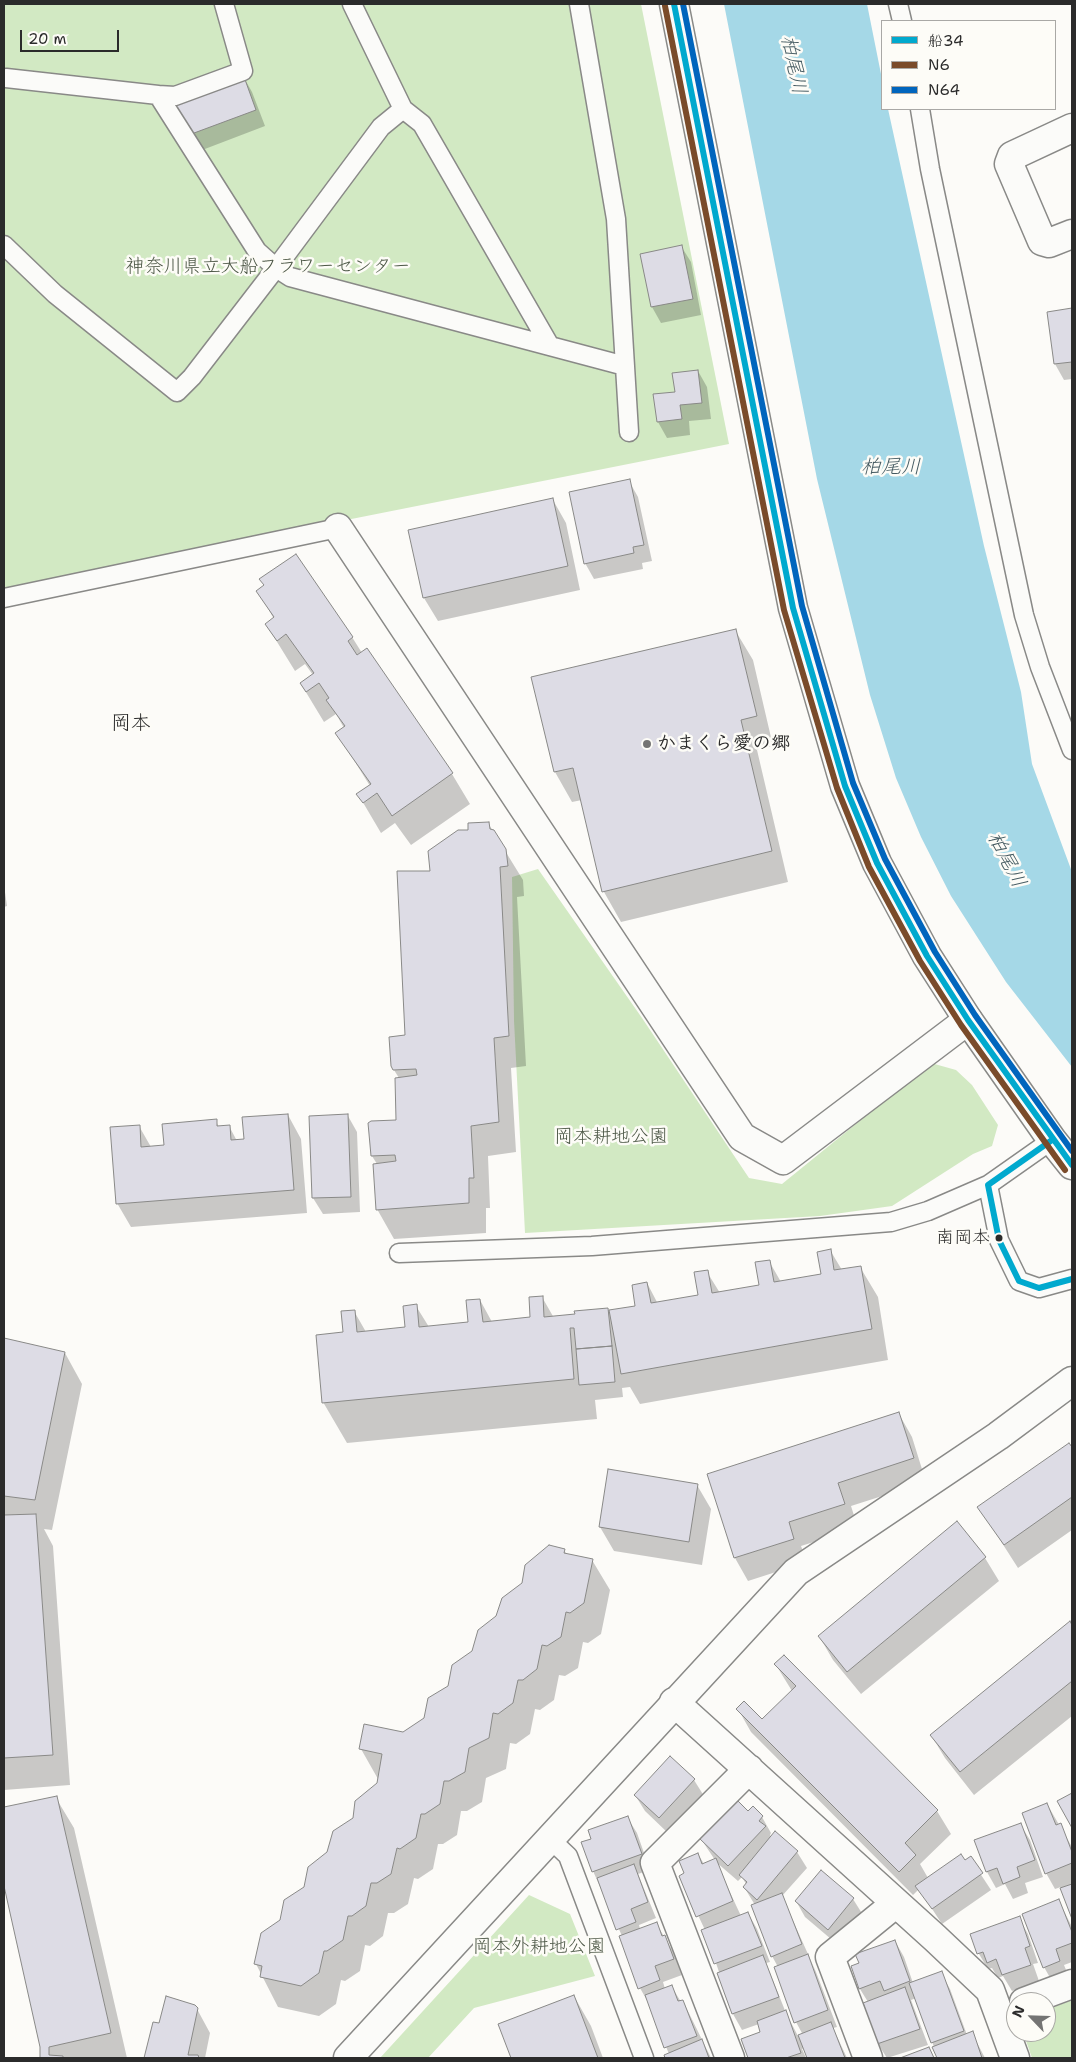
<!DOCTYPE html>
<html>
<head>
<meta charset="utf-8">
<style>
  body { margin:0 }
  #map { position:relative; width:1076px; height:2062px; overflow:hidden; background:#fcfbf8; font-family:"Shantell Sans","Klee One",sans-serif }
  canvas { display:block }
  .frame { position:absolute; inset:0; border:5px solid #2b2b2b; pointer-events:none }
  .legend { position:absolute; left:881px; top:20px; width:175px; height:90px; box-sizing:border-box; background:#fdfcf7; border:1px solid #a9a8a5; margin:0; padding:6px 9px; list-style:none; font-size:15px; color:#2b2b2b }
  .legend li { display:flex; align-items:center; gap:10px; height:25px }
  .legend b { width:25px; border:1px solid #a9a8a5 }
  .north { position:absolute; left:1006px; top:1992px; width:50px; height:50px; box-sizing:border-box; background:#fdfcf7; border:1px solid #a9a8a5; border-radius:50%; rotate:294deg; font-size:14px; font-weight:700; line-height:20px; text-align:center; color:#2b2b2b }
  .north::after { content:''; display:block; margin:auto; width:18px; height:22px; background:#747473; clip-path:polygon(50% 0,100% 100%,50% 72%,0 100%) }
  .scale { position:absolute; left:20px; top:30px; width:99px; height:22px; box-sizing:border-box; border:2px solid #2b2b2b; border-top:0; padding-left:6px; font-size:15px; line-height:18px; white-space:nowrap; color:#2b2b2b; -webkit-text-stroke:4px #fdfcf7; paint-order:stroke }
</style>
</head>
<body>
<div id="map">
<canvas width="1076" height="2062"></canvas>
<div class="frame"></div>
<ul class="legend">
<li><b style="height:6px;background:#00a9ce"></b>船34</li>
<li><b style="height:6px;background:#7a4b2a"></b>N6</li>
<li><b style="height:6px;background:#0065bd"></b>N64</li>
</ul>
<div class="north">N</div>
<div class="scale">20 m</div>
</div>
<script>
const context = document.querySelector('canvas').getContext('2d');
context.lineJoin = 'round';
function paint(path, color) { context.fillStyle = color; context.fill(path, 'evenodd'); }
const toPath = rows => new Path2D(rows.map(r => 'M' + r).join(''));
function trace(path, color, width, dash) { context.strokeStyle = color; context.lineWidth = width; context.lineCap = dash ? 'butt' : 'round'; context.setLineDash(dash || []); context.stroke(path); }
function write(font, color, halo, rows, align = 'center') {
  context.font = font + ' "Shantell Sans","Klee One",sans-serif'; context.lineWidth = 5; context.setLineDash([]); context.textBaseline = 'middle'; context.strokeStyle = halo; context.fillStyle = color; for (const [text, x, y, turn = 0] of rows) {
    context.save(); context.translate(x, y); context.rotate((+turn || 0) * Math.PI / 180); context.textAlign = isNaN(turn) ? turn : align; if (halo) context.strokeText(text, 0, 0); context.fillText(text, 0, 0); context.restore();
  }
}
const green = toPath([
  [4,4,641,4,729,444,4,588],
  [538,869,642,1018,749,1178,782,1184,931,1063,956,1070,972,1085,998,1125,992,1146,973,1154,892,1206,820,1216,525,1233,514,1021,512,877],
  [529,1895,570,1914,595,1976,474,2008,428,2058,380,2058],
  [1072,2000,1072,2058,1032,2058,1023,2032,1046,2032,1046,2010]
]);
const water = toPath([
  [724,4,867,4,882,79,882,109,888,109,984,546,1021,692,1032,764,1072,872,1072,1067,1006,982,951,896,921,837,896,778,870,695,817,479]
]);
const shadow = toPath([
  [243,76,252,92,265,126,197,152,175,102],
  [681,246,691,262,701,315,661,323,652,307,642,254],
  [1072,310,1072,379,1064,380,1055,364,1049,313],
  [698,371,707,387,711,419,689,421,690,435,667,438,658,422,676,393],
  [629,481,638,497,652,561,642,563,643,569,594,579,585,563],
  [553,500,566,523,580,590,438,621,424,598],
  [261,580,352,637,362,653,366,650,452,774,470,804,411,845,395,823,381,833,358,794,370,786,337,733,344,728,336,714,324,722,301,684,313,675,305,664,295,671,266,624,274,619,258,591,265,586],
  [735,630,753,660,773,746,757,750,788,882,621,922,604,892,582,800,572,802,555,772],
  [488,823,523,880,524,896,517,897,526,1066,511,1068,516,1152,488,1156,490,1208,486,1208,486,1233,394,1239,377,1209,377,1164,372,1156,398,1121,399,1078,394,1070,407,1036,431,873,469,831],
  [4,885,7,906,4,907],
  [288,1115,301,1139,307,1213,131,1227,117,1203,139,1126,151,1147,165,1146,216,1121,219,1127,229,1126,237,1141,245,1140],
  [348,1116,357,1132,360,1212,323,1214,313,1198,310,1117],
  [830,1250,842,1270,860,1267,878,1297,888,1360,640,1404,630,1387,622,1388,623,1397,595,1400,597,1419,347,1443,323,1402,344,1333,354,1311,366,1332,406,1328,416,1306,429,1327,469,1323,480,1300,492,1322,532,1318,542,1297,554,1318,608,1309,609,1312,636,1307,647,1283,658,1304,699,1296,707,1272,720,1293,761,1286,769,1261,781,1282,822,1275],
  [4,1340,65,1353,82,1384,52,1530,44,1529,53,1546,70,1785,4,1790],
  [899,1414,912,1437,926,1482,851,1506,858,1528,801,1546,807,1562,748,1581,735,1558],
  [1069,1445,1072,1450,1072,1530,1018,1568,979,1507],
  [697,1485,711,1509,702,1565,614,1551,600,1527],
  [957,1523,985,1558,999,1581,861,1694,833,1660,819,1636],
  [564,1550,567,1555,592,1560,610,1590,601,1634,588,1643,583,1642,578,1668,565,1676,559,1675,554,1700,540,1710,535,1709,530,1734,516,1744,510,1743,506,1769,486,1778,482,1802,467,1811,461,1811,457,1835,443,1844,438,1844,433,1869,418,1879,414,1878,408,1904,394,1913,388,1913,383,1936,370,1946,365,1945,360,1971,345,1981,341,1980,336,2004,319,2016,278,2007,256,1964,281,1921,378,1784,378,1779,361,1749,403,1733,425,1719,497,1617],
  [1069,1623,1072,1627,1072,1716,974,1795,945,1758,931,1735],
  [776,1665,937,1811,951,1834,920,1864,928,1878,970,1858,991,1890,942,1924,919,1889,913,1895,751,1732,738,1709,762,1721,792,1691],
  [670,1757,694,1780,704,1796,669,1834,645,1811,635,1795],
  [56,1798,74,1828,127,2058,41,2058,41,2047,4,1881,4,1808],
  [1047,1804,1072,1847,1072,1916,1061,1887,1055,1889,1046,1873],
  [753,1808,762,1817,771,1833,770,1835,771,1838,797,1852,807,1868,782,1896,816,1972,837,2027,833,2028,847,2058,808,2058,804,2048,802,2049,806,2058,749,2058,743,2040,762,2033,759,2024,742,2030,733,2014,705,1930,680,1877,686,1874,698,1854,704,1864,715,1860,701,1839],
  [716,1862,738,1881,742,1877,746,1884,744,1887,755,1905,772,1956,778,1967,775,1968,796,2022,803,2035,798,2036,786,2013,766,1963,770,1962,757,1929,748,1913,741,1916],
  [627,1817,637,1833,650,1870,638,1874,656,1918,639,1925,640,1929,656,1923,674,1953,682,1975,663,1982,665,1989,672,1987,681,2002,683,2001,711,2058,666,2058,665,2056,669,2054,649,2004,640,1988,622,1936,593,1871,592,1839],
  [1020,1824,1030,1840,1043,1877,1025,1883,1028,1893,1013,1899,1005,1884,996,1888,987,1872,976,1841],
  [821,1872,853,1899,863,1915,838,1945,805,1917,796,1901],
  [1059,1901,1072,1927,1072,1962,1064,1965,1069,1977,1053,1983,1044,1967],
  [1019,1918,1028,1934,1038,1963,1033,1964,1039,1981,1012,1991,1003,1976,998,1978,992,1968,988,1969,979,1954,972,1934],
  [895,1941,904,1957,913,1983,941,1973,950,1989,967,2035,972,2033,985,2058,938,2058,916,1998,911,2000,928,2045,887,2058,878,2044,864,2003,868,2002,860,1989,860,1964],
  [574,1996,591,2026,603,2058,512,2058,500,2024],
  [197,2009,210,2033,205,2058,145,2058,154,2024,160,2024]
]);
const building = toPath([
  [243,74,256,110,186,136,174,101,243,74],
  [682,245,693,299,651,307,640,254,682,245],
  [1072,308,1072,362,1054,364,1047,312,1072,308],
  [698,370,702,403,680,405,682,419,657,422,653,394,675,392,672,373,698,370],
  [630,479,644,545,633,547,634,553,584,564,569,492,630,479],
  [553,498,568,566,423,598,408,530,553,498],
  [296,554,353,637,348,641,357,655,367,648,453,773,392,816,377,793,363,803,356,794,371,784,335,733,345,726,326,700,329,698,319,683,306,692,300,683,314,673,286,634,277,641,265,624,274,617,256,591,264,585,259,579,296,554],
  [736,629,757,716,741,720,772,851,602,892,573,768,554,772,531,677,736,629],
  [489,822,490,829,494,830,506,849,508,866,500,867,509,1036,494,1038,499,1122,471,1126,474,1178,469,1178,469,1203,376,1210,373,1164,396,1161,395,1155,371,1156,368,1123,371,1121,396,1120,395,1078,417,1075,416,1069,393,1070,391,1066,389,1037,405,1035,397,871,430,871,428,851,458,830,468,830,468,823,489,822],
  [288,1114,294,1190,116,1204,110,1127,140,1125,141,1147,164,1145,162,1124,217,1119,217,1126,230,1125,231,1140,244,1139,242,1117,288,1114],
  [348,1114,351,1197,312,1198,309,1116,348,1114],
  [831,1249,834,1270,861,1266,872,1329,621,1374,609,1310,635,1306,632,1285,647,1282,651,1303,698,1295,694,1272,708,1270,712,1293,759,1285,755,1262,770,1260,774,1282,821,1274,817,1252,831,1249],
  [543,1296,544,1317,575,1314,574,1311,608,1308,612,1346,576,1349,574,1328,570,1328,574,1379,322,1403,316,1335,343,1332,341,1311,355,1310,357,1332,405,1327,403,1306,417,1304,419,1327,468,1322,466,1300,480,1299,483,1322,530,1317,529,1297,543,1296],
  [4,1338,65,1352,35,1500,4,1496,4,1338],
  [612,1346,615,1382,579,1385,576,1349,612,1346],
  [899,1412,914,1458,838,1483,845,1504,789,1522,794,1539,734,1558,707,1474,899,1412],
  [1069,1443,1072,1447,1072,1497,1004,1545,977,1507,1069,1443],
  [608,1469,698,1484,689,1542,599,1527,608,1469],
  [36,1514,53,1755,4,1758,4,1515,36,1514],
  [957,1521,986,1557,847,1672,818,1636,957,1521],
  [549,1545,565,1549,564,1553,593,1559,584,1603,570,1613,566,1612,561,1637,547,1646,542,1645,537,1669,523,1680,518,1680,513,1703,498,1714,493,1713,489,1738,469,1748,465,1772,449,1781,444,1781,440,1804,425,1814,421,1814,416,1838,400,1849,397,1848,391,1874,377,1883,371,1883,366,1906,352,1916,348,1916,343,1940,327,1951,324,1951,319,1973,301,1986,260,1977,262,1966,254,1964,261,1933,280,1920,284,1900,304,1887,308,1867,327,1852,333,1831,353,1818,355,1801,377,1783,382,1754,359,1749,364,1724,403,1732,424,1718,428,1698,448,1686,452,1665,472,1651,478,1630,496,1616,502,1598,522,1583,525,1565,549,1545],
  [1070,1621,1072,1625,1072,1681,960,1772,930,1735,1070,1621],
  [784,1655,938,1810,905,1843,916,1855,899,1872,736,1709,744,1701,762,1719,796,1686,774,1664,784,1655],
  [670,1756,695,1779,659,1818,634,1795,670,1756],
  [1072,1793,1072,1828,1057,1801,1072,1793],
  [57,1796,111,2033,49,2047,49,2055,63,2056,63,2058,40,2058,40,2047,4,1886,4,1807,57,1796],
  [737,1800,748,1811,753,1806,763,1816,759,1821,766,1826,728,1866,700,1839,737,1800],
  [1047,1803,1056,1825,1061,1823,1072,1852,1072,1863,1045,1874,1022,1813,1047,1803],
  [628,1816,642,1854,592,1872,581,1842,591,1839,588,1830,628,1816],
  [1021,1823,1035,1860,1017,1867,1020,1877,1003,1884,997,1868,986,1872,974,1840,1021,1823],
  [775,1831,798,1851,757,1900,743,1887,747,1882,739,1875,775,1831],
  [698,1853,702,1864,716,1858,733,1901,696,1917,679,1876,684,1873,679,1861,698,1853],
  [961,1854,965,1860,971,1856,983,1873,932,1909,915,1886,961,1854],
  [634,1864,648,1902,631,1909,636,1922,616,1930,597,1878,634,1864],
  [821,1870,854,1898,828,1930,795,1901,821,1870],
  [1072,1884,1072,1919,1060,1888,1072,1884],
  [782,1893,802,1944,771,1957,751,1905,782,1893],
  [1059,1899,1072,1932,1072,1943,1056,1949,1060,1961,1043,1968,1022,1914,1059,1899],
  [748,1912,762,1946,714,1964,701,1930,748,1912],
  [1020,1916,1030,1946,1025,1948,1031,1965,1002,1975,996,1959,987,1963,983,1952,977,1954,970,1934,1020,1916],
  [657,1922,662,1936,665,1935,674,1959,655,1966,660,1980,638,1989,619,1936,657,1922],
  [895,1940,910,1981,884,1991,880,1981,859,1989,851,1966,859,1963,855,1954,895,1940],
  [808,1954,828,2010,794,2023,774,1967,808,1954],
  [763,1955,779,1997,732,2014,717,1973,763,1955],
  [942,1971,964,2031,931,2043,909,1983,942,1971],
  [672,1985,678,2001,683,2000,697,2036,664,2048,645,1995,672,1985],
  [905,1987,920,2029,877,2044,863,2003,905,1987],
  [574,1995,598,2058,511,2058,498,2024,574,1995],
  [166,1996,195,2005,198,2008,188,2055,198,2055,199,2058,144,2058,153,2022,159,2023,166,1996],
  [786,2010,801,2053,786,2058,748,2058,741,2039,760,2032,757,2021,786,2010],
  [831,2022,845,2058,807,2058,798,2035,831,2022],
  [973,2031,982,2058,937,2058,932,2047,973,2031],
  [702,2039,709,2058,665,2058,664,2055,702,2039],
  [929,2047,934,2058,900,2058,929,2047]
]);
const service = toPath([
  [579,4,616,219,629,432],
  [898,4,902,21],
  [6,78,158,95,257,251,276,268,381,127,403,109,352,4],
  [158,95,175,96,243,71,224,4],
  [403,109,422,124,550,346],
  [920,109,930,169,1024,615,1040,667,1072,750],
  [4,245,55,294,177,392,192,377,276,268,290,277,625,366],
  [4,598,338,528],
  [988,1185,999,1240,1019,1281,1039,1288,1072,1279],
  [399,1253,592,1246,891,1222,928,1211,988,1185,1052,1140],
  [549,1838,568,1856,644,2058]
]);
const minor = toPath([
  [1072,128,1012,156,1009,164,1042,241,1049,243,1072,234],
  [338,528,742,1137,783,1160,968,1020],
  [674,1702,935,1938,990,1990,1015,2058],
  [1024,2002,1072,1984],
  [730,2058,655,1863,749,1769],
  [868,2058,830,1957,895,1904]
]);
const tertiary = toPath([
  [674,4,793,608,845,786,877,863,927,956,968,1020,1052,1140,1072,1165],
  [348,2058,796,1572,998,1436,1072,1381]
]);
const bus1 = toPath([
  [674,4,793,608,845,786,877,863,927,956,968,1020,1072,1165],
  [1052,1140,988,1185,999,1240,1019,1281,1039,1288,1072,1279]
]);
const bus2 = toPath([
  [665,6,784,610,837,788,869,867,920,961,961,1025,1065,1170]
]);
const bus3 = toPath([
  [683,4,802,606,853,783,885,859,935,952,975,1015,1072,1151]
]);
const markers = [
  [647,744,5,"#747473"],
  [999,1238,4.5,"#2b2b2b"]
];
const busNames = [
  ["南岡本",990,1238]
];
const parkNames = [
  ["神奈川県立大船フラワーセンター",268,267],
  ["岡本耕地公園",611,1137],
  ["岡本外耕地公園",539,1947]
];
const poiNames = [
  ["かまくら愛の郷",657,744]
];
const waterNames = [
  ["柏尾川",793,65,78],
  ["柏尾川",891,468],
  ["柏尾川",1006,860,63]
];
const neighbourhoodNames = [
  ["岡本",131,724]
];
paint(green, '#d2e9c3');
paint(water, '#a5d8e7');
paint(shadow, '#0003');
paint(building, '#dddce5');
trace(building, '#898987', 1);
trace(service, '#898987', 21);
trace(minor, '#898987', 31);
trace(tertiary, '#898987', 31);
trace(service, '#fbfbf9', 18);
trace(minor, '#fbfbf9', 28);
trace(tertiary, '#fbfbf9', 28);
trace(bus1, '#00a9ce', 6);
trace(bus2, '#7a4b2a', 6);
trace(bus3, '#0065bd', 6);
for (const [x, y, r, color] of markers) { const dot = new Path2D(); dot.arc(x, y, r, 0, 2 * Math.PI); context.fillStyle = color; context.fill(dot); trace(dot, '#fdfcf7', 2); }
write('18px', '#2b2b2b', '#fdfcf7', busNames, 'right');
write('19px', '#4c5746', '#fdfcf7', parkNames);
write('bold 19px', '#2b2b2b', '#fdfcf7', poiNames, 'left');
write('italic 20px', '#445a61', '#fdfcf7', waterNames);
write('20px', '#2b2b2b', '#fdfcf7', neighbourhoodNames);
</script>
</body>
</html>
